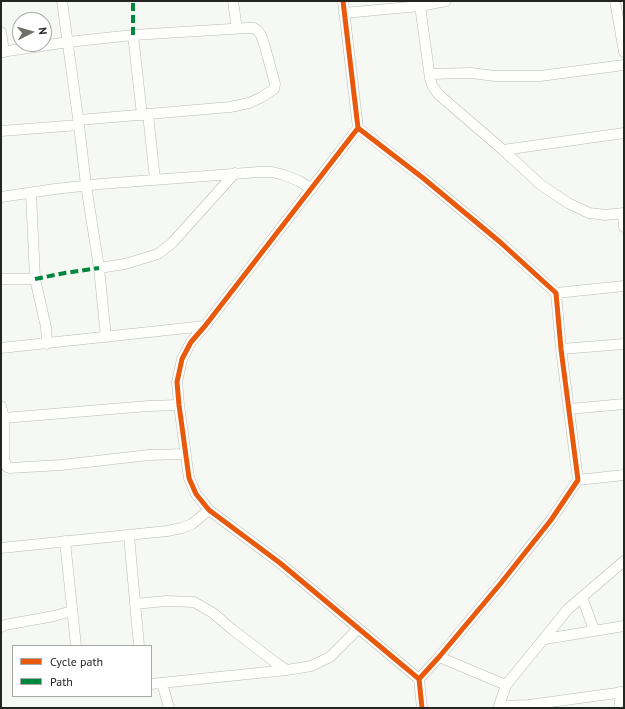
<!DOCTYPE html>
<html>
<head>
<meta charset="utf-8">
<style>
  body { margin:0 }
  #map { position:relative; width:625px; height:709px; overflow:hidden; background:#f6f8f3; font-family:"PT Sans",sans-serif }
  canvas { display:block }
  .frame { position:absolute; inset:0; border:2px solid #232521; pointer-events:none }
  .legend { position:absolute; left:12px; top:645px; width:140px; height:52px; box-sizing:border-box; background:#fff; border:1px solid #a7a8a6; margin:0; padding:5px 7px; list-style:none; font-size:12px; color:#232521 }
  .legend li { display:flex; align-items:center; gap:8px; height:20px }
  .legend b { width:20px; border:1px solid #a7a8a6 }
  .north { position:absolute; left:12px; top:12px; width:40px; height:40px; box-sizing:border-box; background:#fff; border:1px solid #a7a8a6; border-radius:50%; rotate:84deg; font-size:11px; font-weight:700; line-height:16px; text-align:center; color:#232521 }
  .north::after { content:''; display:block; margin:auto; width:14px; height:18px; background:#6d6f6a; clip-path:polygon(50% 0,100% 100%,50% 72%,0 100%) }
</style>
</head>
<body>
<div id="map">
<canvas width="625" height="709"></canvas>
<div class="frame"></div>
<ul class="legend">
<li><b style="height:5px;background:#e8590c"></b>Cycle path</li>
<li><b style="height:5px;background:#00873e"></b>Path</li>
</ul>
<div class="north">N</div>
</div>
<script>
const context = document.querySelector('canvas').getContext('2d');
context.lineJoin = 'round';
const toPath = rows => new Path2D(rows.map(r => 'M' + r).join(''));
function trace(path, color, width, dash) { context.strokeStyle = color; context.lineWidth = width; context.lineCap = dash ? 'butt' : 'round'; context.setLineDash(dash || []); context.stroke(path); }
const minor = toPath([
  [62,1,79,125,86,185,99,268,106,337],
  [233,1,237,29],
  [343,1,358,128,205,326,191,342,182,359,177,382,179,405,189,478,196,494,209,510,280,563,419,679,422,708],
  [615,1,624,52],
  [420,6,430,78,432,85,438,94,503,150,541,185,568,203,589,213,598,214,605,215,624,213],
  [344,13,420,6,446,1],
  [1,32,4,52],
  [133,35,142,115],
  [1,52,68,42,133,35,247,28,254,28,258,31,261,35,265,47,275,84,274,89,262,97,249,103,230,107,79,120],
  [430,74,471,73,495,76,540,76,624,65],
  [148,114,155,179],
  [358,128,423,178,500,242,556,293,561,349,578,480,551,520,501,583,439,657,419,679],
  [1,131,79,125],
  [503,150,624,133],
  [31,193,35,279,46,327,47,344],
  [1,197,55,189,100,184,259,172,272,172,284,175,299,181,312,189],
  [623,214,624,227],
  [99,268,125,264,158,254,172,243,235,173],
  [1,279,35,279],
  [556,293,624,286],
  [1,348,205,326],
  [561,349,624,344],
  [1,406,4,418,4,459,7,467,10,468,61,465,149,455,185,454],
  [569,409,624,404],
  [4,418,148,406,179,405],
  [578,480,624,475],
  [129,536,139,646],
  [65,541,76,646],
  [1,548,167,531,182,528,192,524,209,510],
  [582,597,594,630],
  [135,604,166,601,194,602,213,613,233,630,276,663,287,670],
  [1,627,5,625,54,616,72,611],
  [545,639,624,626],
  [439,657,506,685],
  [162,683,169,708],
  [151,684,287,670,311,666,330,657,358,629],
  [499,706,506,685,568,609,624,561],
  [499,708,499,706,529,705,624,692],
  [620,708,620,692]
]);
const quiet = toPath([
  [133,35,133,1],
  [35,279,65,273,99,268]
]);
const cycleway = toPath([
  [343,1,358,128,205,326,191,342,182,359,177,382,179,405,189,478,196,494,209,510,280,563,419,679,422,708],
  [358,128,423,178,500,242,556,293,561,349,578,480,551,520,501,583,439,657,419,679]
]);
trace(minor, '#b9bab6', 11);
trace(minor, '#fefefd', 10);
trace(quiet, '#00873e', 4, [8, 4]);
trace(cycleway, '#e8590c', 5);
</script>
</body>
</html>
